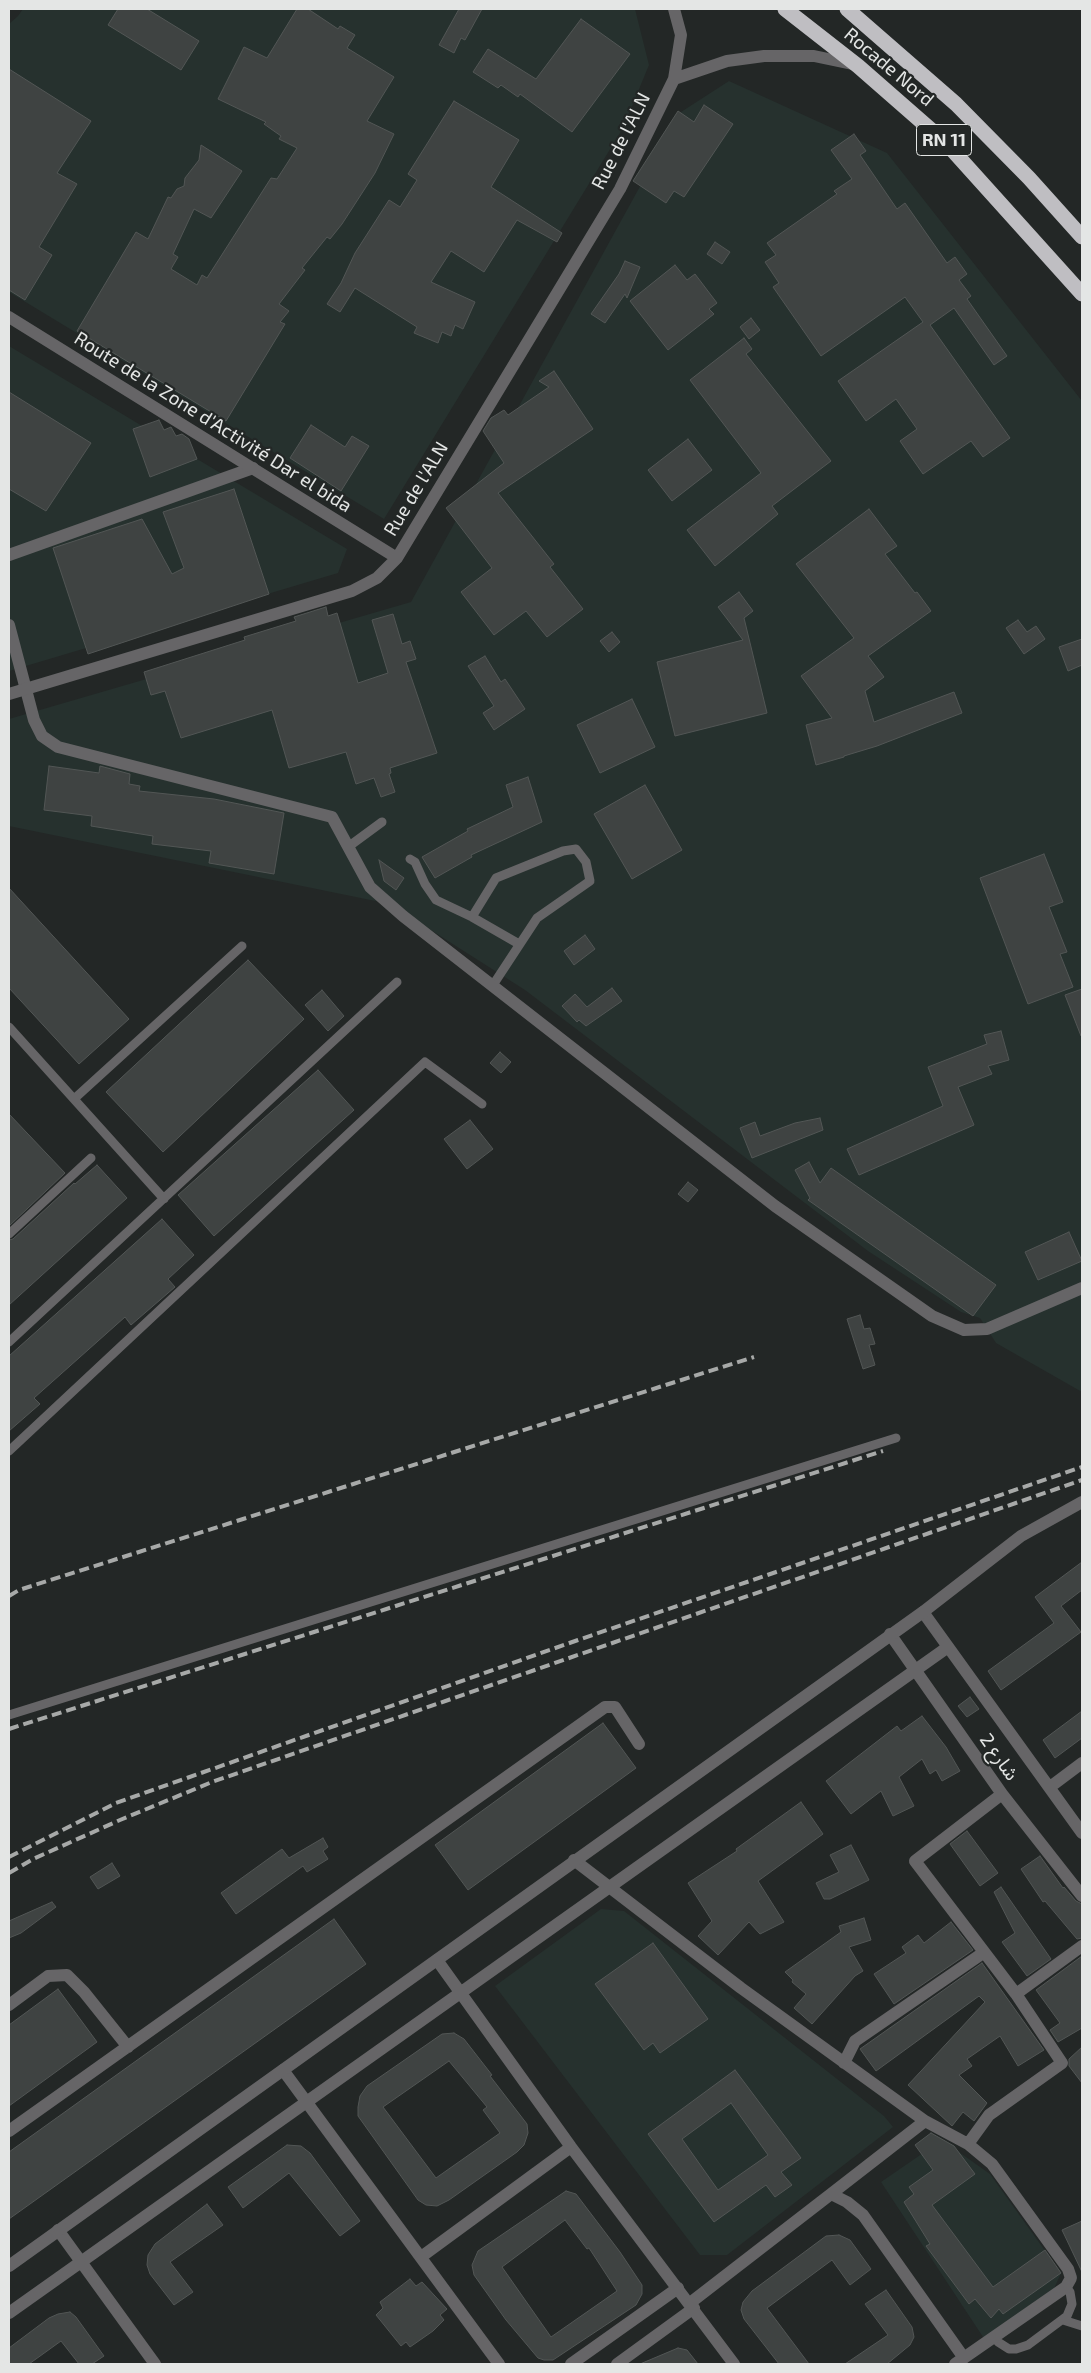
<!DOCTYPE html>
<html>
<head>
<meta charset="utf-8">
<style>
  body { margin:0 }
  #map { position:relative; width:1091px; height:2373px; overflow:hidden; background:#232726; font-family:"Exo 2",sans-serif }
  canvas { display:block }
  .frame { position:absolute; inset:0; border:10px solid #e4e6e5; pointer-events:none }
</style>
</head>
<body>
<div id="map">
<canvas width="1091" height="2373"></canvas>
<div class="frame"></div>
</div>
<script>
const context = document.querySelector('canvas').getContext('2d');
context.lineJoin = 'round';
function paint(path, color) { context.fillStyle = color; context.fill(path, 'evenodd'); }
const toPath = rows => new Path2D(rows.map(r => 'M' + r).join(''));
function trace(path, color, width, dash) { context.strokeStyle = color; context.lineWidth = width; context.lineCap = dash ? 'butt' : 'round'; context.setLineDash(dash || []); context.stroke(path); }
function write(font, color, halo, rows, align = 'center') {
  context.font = font + ' "Exo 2","Noto Sans Arabic",sans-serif'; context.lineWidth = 4.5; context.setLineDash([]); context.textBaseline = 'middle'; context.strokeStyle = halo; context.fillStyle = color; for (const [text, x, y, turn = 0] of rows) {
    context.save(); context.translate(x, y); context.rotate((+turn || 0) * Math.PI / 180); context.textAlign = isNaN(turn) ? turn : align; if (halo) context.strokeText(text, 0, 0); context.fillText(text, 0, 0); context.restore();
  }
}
const built = toPath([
  [23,9,635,9,649,65,623,128,384,519,9,292,9,24,18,16],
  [729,81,887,153,1082,401,1082,1392,996,1343,980,1318,961,1312,868,1251,525,990,390,904,9,826,9,719,411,602,681,112],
  [9,346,347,549,338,573,9,671],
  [601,1909,624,1911,884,2116,893,2127,727,2255,700,2255,495,1986],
  [942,2140,990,2174,1061,2273,1053,2291,985,2340,881,2182]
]);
const building = toPath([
  [118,9,147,9,199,41,181,70,108,25,118,9],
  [297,9,308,9,338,29,340,26,355,35,347,48,394,77,367,121,394,134,375,173,342,224,330,239,327,237,302,268,305,270,279,304,289,311,280,322,285,324,226,421,77,331,136,232,148,239,168,197,171,198,177,189,184,186,185,178,199,160,201,145,242,171,211,218,194,209,173,254,178,257,171,269,197,285,202,275,207,278,271,178,277,179,297,148,279,139,281,136,264,124,266,122,218,99,244,47,267,58,297,9],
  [459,9,482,9,465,40,461,38,454,53,439,45,459,9],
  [581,19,630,54,572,132,520,94,518,97,501,85,498,88,473,72,488,49,536,79,581,19],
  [9,69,91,121,57,173,77,184,39,247,52,255,25,300,9,290,9,69],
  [454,101,519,140,491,187,562,233,557,242,517,220,484,272,451,251,431,282,475,302,463,329,455,325,451,336,442,332,438,343,414,333,417,327,355,288,340,312,327,304,341,283,355,253,389,200,400,207,417,180,408,174,454,101],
  [704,105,733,124,684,197,674,191,666,203,633,181,678,111,694,122,704,105],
  [854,134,866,151,860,155,897,209,905,203,947,263,955,257,967,274,959,280,971,296,967,299,1007,356,994,365,954,308,930,325,1010,438,983,457,971,441,923,474,900,441,917,429,896,399,866,421,838,381,923,322,905,297,821,356,773,287,779,283,765,262,776,255,767,243,837,194,834,191,852,179,831,150,854,134],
  [715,242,730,252,722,264,707,254,715,242],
  [625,261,640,267,627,298,625,294,605,323,591,314,619,274,625,261],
  [675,265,687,280,695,274,717,303,709,309,714,314,668,350,630,301,675,265],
  [751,318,760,330,749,339,740,327,751,318],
  [744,338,752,349,746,354,831,461,772,506,778,514,715,566,687,530,761,473,690,380,744,338],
  [554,371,593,429,498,493,554,564,550,567,583,609,547,637,526,611,494,635,461,592,492,568,446,508,504,463,483,431,491,418,504,410,508,415,549,387,539,381,554,371],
  [9,392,91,443,46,511,9,489,9,392],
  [159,420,164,430,171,427,176,436,182,434,189,439,197,459,150,477,133,429,159,420],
  [311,425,345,447,352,436,369,446,341,491,290,458,311,425],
  [688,439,712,470,672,501,648,470,688,439],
  [234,489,269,594,88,654,53,548,142,519,172,574,184,568,163,512,234,489],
  [869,509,897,546,885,554,915,593,917,592,931,611,868,656,884,677,865,691,874,722,954,692,962,713,877,746,844,756,844,757,816,765,806,725,832,718,801,676,854,638,796,564,869,509],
  [739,592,753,611,744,618,767,713,675,736,657,662,743,640,718,607,739,592],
  [326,607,328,616,337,613,358,683,388,673,372,620,393,614,402,644,410,641,416,659,406,662,437,753,390,768,391,773,389,774,395,792,381,797,374,778,356,784,346,752,289,768,272,710,181,738,165,691,151,695,144,672,245,640,244,637,296,621,294,617,326,607],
  [1018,620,1027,632,1036,626,1045,639,1024,654,1006,628,1018,620],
  [612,632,620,642,609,652,600,641,612,632],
  [1082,639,1082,665,1068,671,1059,647,1082,639],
  [485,656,501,682,505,679,525,709,494,730,483,713,494,706,468,666,485,656],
  [632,699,655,747,600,773,577,725,632,699],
  [49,766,99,773,100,766,130,774,129,784,140,786,139,791,214,799,284,813,274,874,209,863,211,851,152,844,153,836,91,826,92,816,44,810,49,766],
  [528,777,542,822,471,855,472,857,435,878,422,857,468,831,467,829,513,807,506,785,528,777],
  [645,785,682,850,632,879,594,814,645,785],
  [1044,854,1063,902,1049,907,1067,952,1060,954,1073,987,1028,1004,980,878,1044,854],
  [379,860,404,878,396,890,384,881,379,860],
  [9,888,129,1019,79,1064,9,988,9,888],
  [585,935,595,949,574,965,564,951,585,935],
  [248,960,304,1019,163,1152,106,1092,248,960],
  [612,988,622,1001,586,1026,579,1020,577,1022,562,1006,575,994,587,1007,612,988],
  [1082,989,1082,1036,1081,1036,1065,995,1082,989],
  [322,990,344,1016,328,1031,305,1005,322,990],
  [1001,1031,1009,1060,988,1066,992,1074,958,1087,974,1125,859,1175,847,1149,943,1106,928,1067,987,1044,984,1035,1001,1031],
  [500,1052,511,1062,501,1073,490,1063,500,1052],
  [318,1070,354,1110,214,1236,178,1195,318,1070],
  [9,1114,65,1173,9,1226,9,1114],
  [820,1118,823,1130,752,1158,740,1128,755,1122,760,1136,795,1123,820,1118],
  [470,1120,493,1149,467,1169,444,1139,470,1120],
  [809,1162,820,1183,831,1168,996,1285,973,1316,808,1200,810,1198,795,1170,809,1162],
  [97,1165,127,1198,9,1305,9,1240,13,1239,74,1183,75,1184,97,1165],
  [688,1182,698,1190,688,1202,678,1194,688,1182],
  [162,1219,194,1255,168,1279,175,1287,131,1325,125,1317,34,1398,40,1404,9,1431,9,1356,162,1219],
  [1069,1232,1082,1261,1038,1280,1025,1252,1069,1232],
  [860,1315,864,1329,870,1328,875,1344,869,1345,875,1365,863,1369,847,1319,860,1315],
  [1082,1562,1082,1590,1061,1606,1081,1632,1001,1690,988,1671,1054,1623,1035,1597,1082,1562],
  [970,1697,979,1709,967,1717,958,1706,970,1697],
  [1082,1711,1082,1738,1055,1758,1043,1740,1082,1711],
  [922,1716,946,1747,960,1771,942,1781,936,1770,930,1774,922,1759,899,1777,914,1806,893,1816,881,1791,851,1814,826,1781,897,1726,901,1731,922,1716],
  [603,1723,636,1768,468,1890,435,1845,603,1723],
  [801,1802,823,1834,758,1881,784,1922,760,1934,749,1922,718,1955,698,1936,712,1921,688,1883,737,1851,736,1849,801,1802],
  [967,1831,998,1873,980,1886,950,1844,967,1831],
  [323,1838,328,1847,323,1851,328,1859,307,1872,303,1866,236,1914,221,1893,282,1849,289,1858,323,1838],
  [851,1845,869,1880,830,1899,824,1899,816,1883,839,1872,830,1855,851,1845],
  [1040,1856,1063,1888,1064,1887,1076,1901,1082,1904,1082,1938,1077,1939,1045,1901,1043,1902,1021,1869,1040,1856],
  [112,1863,120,1876,98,1889,90,1877,112,1863],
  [1001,1887,1051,1959,1027,1976,1002,1942,1015,1933,994,1892,1001,1887],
  [52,1902,56,1907,21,1933,9,1938,9,1921,52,1902],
  [864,1918,871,1940,849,1947,863,1971,855,1976,812,2024,794,2008,806,1994,792,1982,793,1980,785,1972,841,1932,839,1926,864,1918],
  [334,1919,366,1964,9,2219,9,2152,334,1919],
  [951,1922,973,1950,894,2004,874,1974,906,1953,902,1947,918,1935,924,1943,951,1922],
  [653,1943,708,2019,660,2053,653,2043,644,2050,595,1984,653,1943],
  [1082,1956,1082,2028,1058,2042,1050,2030,1060,2023,1036,1990,1082,1956],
  [982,1963,1044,2050,1018,2066,1000,2036,967,2059,972,2066,959,2075,987,2103,974,2121,963,2112,952,2126,908,2085,985,2002,979,1996,876,2071,860,2049,982,1963],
  [58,1989,97,2042,9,2106,9,2025,58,1989],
  [454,2033,464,2039,492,2075,490,2076,527,2124,528,2133,524,2145,517,2152,449,2200,437,2206,426,2205,418,2200,358,2116,358,2107,360,2096,367,2086,442,2034,454,2033],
  [449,2061,487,2107,483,2110,500,2133,436,2178,383,2107,449,2061],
  [1082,2047,1082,2083,1069,2066,1069,2059,1082,2047],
  [735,2070,801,2158,781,2172,792,2185,775,2197,766,2185,714,2222,648,2134,735,2070],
  [731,2103,768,2155,718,2190,682,2139,731,2103],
  [931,2133,954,2146,975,2174,932,2205,993,2287,1045,2250,1061,2273,1003,2314,999,2309,991,2318,975,2299,969,2304,926,2246,930,2244,904,2202,914,2194,909,2187,933,2170,915,2145,931,2133],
  [287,2145,301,2146,310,2153,360,2221,340,2236,289,2173,243,2208,228,2187,287,2145],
  [566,2191,576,2194,620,2252,642,2285,642,2294,636,2305,553,2360,544,2360,538,2358,506,2320,474,2275,472,2265,478,2251,566,2191],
  [565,2220,587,2249,589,2248,617,2291,551,2337,502,2267,565,2220],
  [207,2204,223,2225,170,2262,193,2292,174,2305,150,2274,147,2265,148,2255,155,2244,207,2204],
  [1082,2221,1082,2272,1062,2230,1082,2221],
  [839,2235,850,2240,871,2269,850,2285,832,2260,767,2308,809,2364,779,2364,744,2319,741,2310,743,2302,752,2291,826,2236,839,2235],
  [410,2279,416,2286,422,2282,447,2309,440,2315,444,2320,433,2331,410,2347,406,2342,401,2346,376,2315,383,2308,380,2302,410,2279],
  [886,2290,912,2327,914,2337,910,2345,887,2364,845,2364,888,2335,865,2304,886,2290],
  [70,2312,76,2317,104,2356,92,2364,79,2364,61,2341,29,2364,9,2364,9,2348,49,2318,58,2314,70,2312],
  [678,2348,687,2350,698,2364,640,2364,678,2348]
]);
const service = toPath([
  [348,847,382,822],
  [410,859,415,862,425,884,436,900,472,917,519,944],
  [472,917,496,878,563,851,576,849,586,862,590,881,537,918,493,985],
  [9,1027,164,1199],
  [74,1099,242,946],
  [9,1234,91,1158],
  [9,1342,397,982],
  [9,1451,425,1062,482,1104],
  [9,1715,896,1438],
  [1063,2320,1082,2326],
  [995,2337,998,2342,1009,2349,1016,2349,1028,2345,1067,2316,1072,2304,1070,2292,1066,2287]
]);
const minor = toPath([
  [9,555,253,468],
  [9,625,34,720,42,736,58,747,332,817,370,887,403,916,775,1206,932,1316,964,1330,987,1329,1082,1288],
  [923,1612,1082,1833],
  [890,1634,1002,1794,1082,1896],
  [1050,1787,1082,1763],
  [574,1860,741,1988,925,2121,968,2144,992,2164,1068,2269,1071,2278,1066,2287,955,2364],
  [437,1960,571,2147,734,2364],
  [1016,1994,1082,1946],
  [9,2005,48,1976,67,1975,84,1992,128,2047],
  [844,2063,855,2041,983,1953],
  [283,2070,499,2364],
  [9,2131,605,1707,615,1707,639,1744],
  [968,2144,989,2115,1062,2063,1016,1994,915,1861,1002,1794],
  [831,2194,925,2121],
  [58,2230,155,2364],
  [421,2257,571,2147],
  [690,2303,831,2194,847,2202,863,2215,964,2358],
  [9,2313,948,1647],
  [571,2364,678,2288],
  [617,2364,694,2308]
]);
const tertiary = toPath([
  [674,79,727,61,764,56,814,56,857,65],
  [9,317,397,558],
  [9,694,352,591,377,578,397,558,620,189,674,79,681,35,674,9],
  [9,2266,923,1612,1021,1536,1082,1502]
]);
const motorway = toPath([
  [785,9,858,66,946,143,1082,294],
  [847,9,956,104,1029,178,1082,237]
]);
const rail = toPath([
  [9,1596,19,1590,754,1357],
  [9,1729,883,1451],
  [9,1857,116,1803,578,1640,1082,1467],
  [9,1873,33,1859,120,1820,212,1782,1082,1480]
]);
const shields = [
  [944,140,55]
];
const shieldNames = [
  ["RN 11",944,140]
];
const streetNames = [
  ["Rocade Nord",889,67,40],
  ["Rue de l'ALN",621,141,-63],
  ["Route de la Zone d'Activité Dar el bida",213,422,32],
  ["Rue de l'ALN",416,489,-59],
  ["شارع 2",999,1757,55]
];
paint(built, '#26312e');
paint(building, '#3f4342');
trace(building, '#525655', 1);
trace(service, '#666567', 9);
trace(minor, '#666567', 12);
trace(tertiary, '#666567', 12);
trace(motorway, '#bfbec2', 15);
trace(rail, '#a7a9a8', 4, [10, 5]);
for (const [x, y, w] of shields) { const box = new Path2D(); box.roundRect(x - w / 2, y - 15.5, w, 31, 4); context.fillStyle = '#232726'; context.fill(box); trace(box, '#e4e6e5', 1); }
write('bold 18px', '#e4e6e5', null, shieldNames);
write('19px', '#e4e6e5', '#232726', streetNames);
</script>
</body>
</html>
